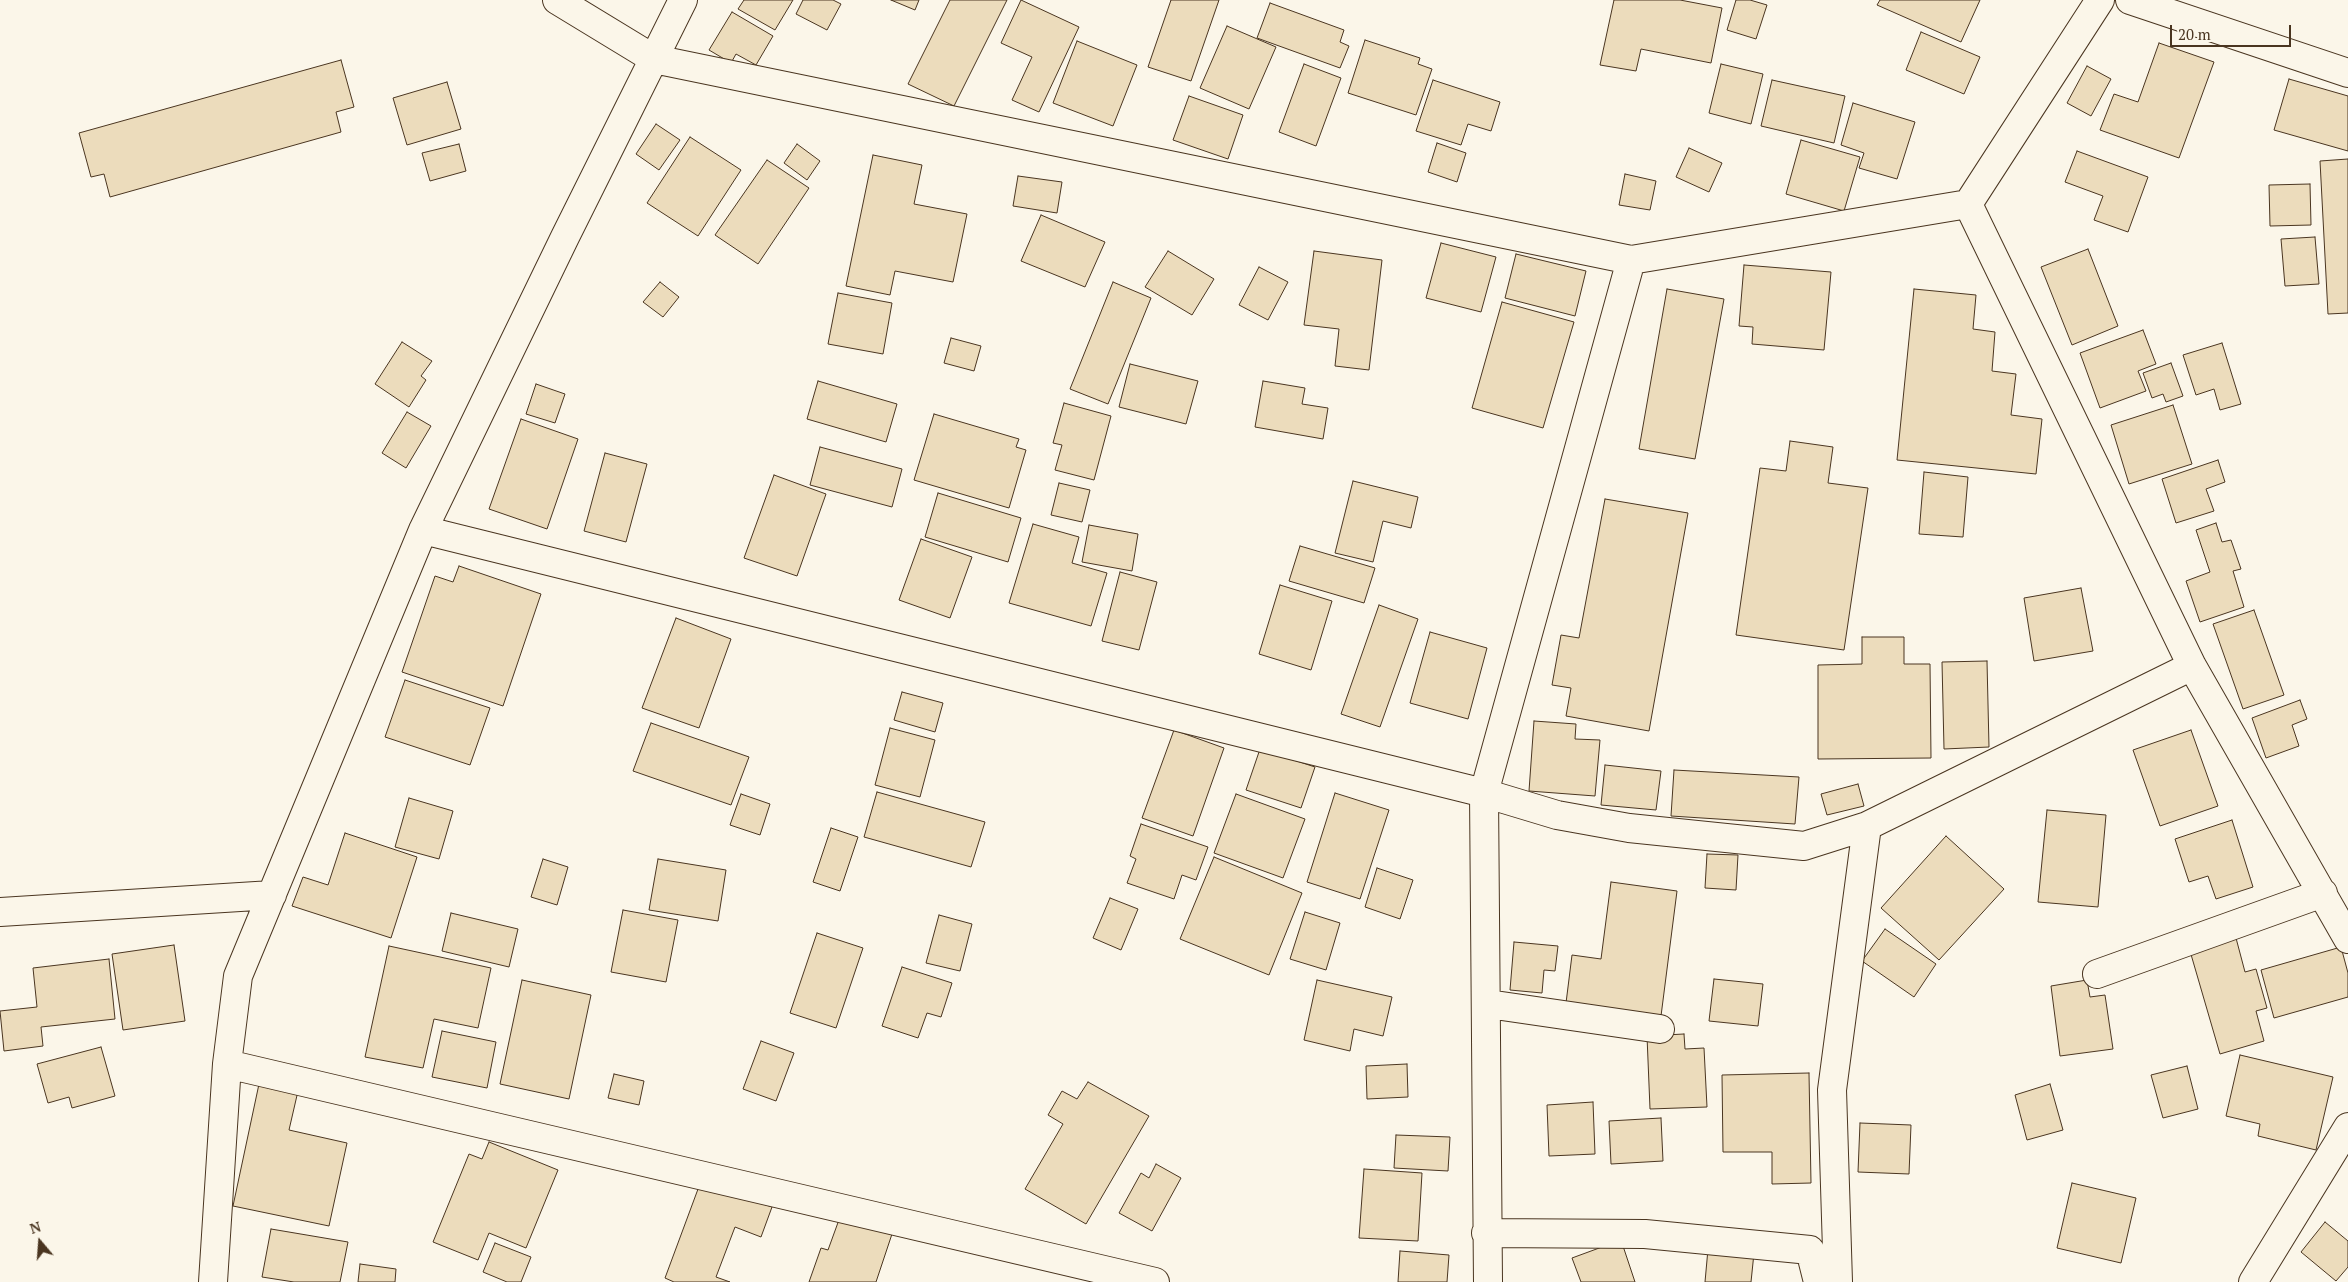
<!DOCTYPE html>
<html>
<head>
<meta charset="utf-8">
<style>
  body { margin:0 }
  #map { position:relative; width:2348px; height:1282px; overflow:hidden; background:#fbf6e9; font-family:"PT Serif",serif }
  canvas { display:block }
  .north { position:absolute; left:15px; top:1217px; width:50px; height:50px; -webkit-text-stroke:4px #fbf6e9; paint-order:stroke; rotate:342deg; font-size:14px; font-weight:700; line-height:20px; text-align:center; color:#4a3520 }
  .north::after { content:''; display:block; margin:auto; width:18px; height:22px; background:#4a3520; clip-path:polygon(50% 0,100% 100%,50% 72%,0 100%) }
  .scale { position:absolute; left:2170px; top:25px; width:121px; height:22px; box-sizing:border-box; border:2px solid #4a3520; border-top:0; padding-left:6px; font-size:15px; line-height:18px; white-space:nowrap; color:#4a3520; -webkit-text-stroke:4px #fbf6e9; paint-order:stroke }
</style>
</head>
<body>
<div id="map">
<canvas width="2348" height="1282"></canvas>
<div class="north">N</div>
<div class="scale">20 m</div>
</div>
<script>
const context = document.querySelector('canvas').getContext('2d');
context.lineJoin = 'round';
function paint(path, color) { context.fillStyle = color; context.fill(path, 'evenodd'); }
const toPath = rows => new Path2D(rows.map(r => 'M' + r).join(''));
function trace(path, color, width, dash) { context.strokeStyle = color; context.lineWidth = width; context.lineCap = dash ? 'butt' : 'round'; context.setLineDash(dash || []); context.stroke(path); }
const building = toPath([
  [744,0,793,0,775,30,738,9,744,0],
  [803,0,833,0,841,4,827,30,796,14,803,0],
  [891,0,919,0,915,10,891,0],
  [950,0,1007,0,954,106,908,84,950,0],
  [1021,0,1079,27,1039,112,1012,100,1032,57,1001,43,1021,0],
  [1171,0,1219,0,1191,81,1148,67,1171,0],
  [1614,0,1680,0,1722,8,1711,63,1641,49,1636,71,1600,65,1614,0],
  [1736,0,1750,0,1767,5,1756,39,1727,30,1736,0],
  [1880,0,1980,0,1961,42,1877,5,1880,0],
  [1270,3,1344,30,1340,42,1349,46,1340,68,1257,38,1270,3],
  [732,12,773,36,756,65,736,54,731,63,709,50,732,12],
  [1227,26,1276,47,1249,109,1200,88,1227,26],
  [1921,32,1980,57,1964,94,1906,70,1921,32],
  [1365,40,1420,58,1418,64,1432,69,1416,115,1348,93,1365,40],
  [1077,41,1137,65,1113,126,1053,103,1077,41],
  [2159,43,2214,62,2179,158,2100,130,2114,94,2138,102,2159,43],
  [341,60,354,107,336,112,341,132,110,197,104,174,91,177,79,133,341,60],
  [1304,64,1341,78,1316,146,1279,132,1304,64],
  [1721,64,1763,74,1751,124,1709,113,1721,64],
  [2087,66,2111,79,2091,116,2067,103,2087,66],
  [2289,79,2348,96,2348,151,2274,130,2289,79],
  [1433,80,1500,102,1491,131,1468,124,1461,145,1416,131,1433,80],
  [1772,80,1845,96,1834,143,1761,126,1772,80],
  [447,82,461,129,407,145,393,98,447,82],
  [1189,96,1243,115,1228,159,1173,140,1189,96],
  [1853,103,1915,122,1897,179,1859,168,1864,153,1841,145,1853,103],
  [656,124,680,140,659,170,636,154,656,124],
  [690,137,741,170,698,236,647,203,690,137],
  [1801,140,1860,157,1844,211,1786,194,1801,140],
  [1437,143,1466,153,1457,182,1428,172,1437,143],
  [459,144,466,171,430,181,422,153,459,144],
  [797,144,820,161,807,180,784,163,797,144],
  [1689,148,1722,163,1709,192,1676,177,1689,148],
  [2077,151,2148,177,2128,232,2094,220,2103,196,2065,182,2077,151],
  [873,155,922,165,914,204,967,214,953,282,895,271,890,295,846,286,873,155],
  [2348,159,2348,313,2328,314,2320,161,2348,159],
  [767,160,809,188,758,264,715,235,767,160],
  [1625,174,1656,181,1650,210,1619,205,1625,174],
  [1018,176,1062,182,1057,213,1013,206,1018,176],
  [2310,184,2311,225,2270,226,2269,185,2310,184],
  [1041,215,1105,242,1085,287,1021,261,1041,215],
  [2315,237,2319,284,2285,286,2281,239,2315,237],
  [1441,243,1496,257,1481,312,1426,298,1441,243],
  [2088,249,2118,326,2072,345,2041,267,2088,249],
  [1168,251,1214,279,1192,315,1145,287,1168,251],
  [1314,251,1382,260,1369,370,1335,366,1339,329,1304,325,1314,251],
  [1516,254,1586,271,1575,316,1505,298,1516,254],
  [1744,265,1831,272,1824,350,1752,344,1753,327,1739,326,1744,265],
  [1259,267,1288,282,1268,320,1239,305,1259,267],
  [660,282,679,297,663,317,643,302,660,282],
  [1113,282,1151,298,1108,404,1070,389,1113,282],
  [1667,289,1724,299,1695,459,1639,449,1667,289],
  [1914,289,1976,295,1973,329,1995,332,1992,371,2016,374,2011,415,2042,419,2036,474,1897,460,1914,289],
  [838,293,892,303,883,354,828,344,838,293],
  [1502,302,1574,322,1543,428,1472,408,1502,302],
  [2143,330,2156,364,2138,371,2146,391,2100,408,2080,353,2143,330],
  [951,338,981,346,974,371,944,363,951,338],
  [402,342,432,361,421,376,426,380,409,407,375,384,402,342],
  [2222,343,2241,404,2220,410,2214,389,2196,395,2183,355,2222,343],
  [2171,363,2183,396,2166,402,2163,394,2152,398,2143,373,2171,363],
  [1130,364,1198,381,1186,424,1119,407,1130,364],
  [818,381,897,404,886,442,807,419,818,381],
  [1263,381,1305,388,1302,404,1328,408,1323,439,1255,427,1263,381],
  [536,384,565,394,555,423,526,414,536,384],
  [1064,403,1111,416,1094,480,1055,470,1062,445,1053,443,1064,403],
  [2173,405,2192,464,2129,484,2111,425,2173,405],
  [407,412,431,426,406,468,382,453,407,412],
  [934,414,1019,439,1016,447,1026,450,1009,508,914,480,934,414],
  [521,419,578,439,547,529,489,509,521,419],
  [1790,441,1833,447,1828,483,1868,488,1844,650,1736,635,1760,468,1786,471,1790,441],
  [820,447,902,469,892,507,810,485,820,447],
  [605,453,647,464,626,542,584,531,605,453],
  [2218,460,2225,482,2206,489,2214,511,2176,523,2162,479,2218,460],
  [1924,472,1968,477,1963,537,1919,534,1924,472],
  [774,475,826,494,797,576,744,558,774,475],
  [1353,481,1418,497,1411,528,1383,521,1373,562,1335,553,1353,481],
  [1059,483,1090,490,1082,522,1051,515,1059,483],
  [938,493,1021,518,1008,562,925,537,938,493],
  [1605,499,1688,513,1649,731,1566,716,1571,688,1552,685,1561,635,1579,638,1605,499],
  [2216,523,2222,542,2231,540,2241,569,2233,571,2244,607,2200,622,2186,581,2210,572,2196,530,2216,523],
  [1033,524,1079,537,1072,563,1107,573,1091,626,1009,603,1033,524],
  [1089,525,1138,534,1132,571,1082,562,1089,525],
  [921,539,972,557,950,618,899,600,921,539],
  [1300,546,1375,568,1364,603,1289,581,1300,546],
  [459,566,541,594,503,706,402,672,435,576,453,582,459,566],
  [1120,572,1157,582,1139,650,1102,641,1120,572],
  [1280,585,1332,601,1311,670,1259,654,1280,585],
  [2081,588,2093,651,2034,661,2024,598,2081,588],
  [1379,605,1418,619,1380,727,1341,714,1379,605],
  [2254,610,2284,695,2243,709,2213,624,2254,610],
  [676,618,731,639,699,728,642,708,676,618],
  [1430,632,1487,648,1468,719,1410,703,1430,632],
  [1862,637,1904,637,1904,664,1930,664,1931,758,1818,759,1818,665,1862,664,1862,637],
  [1987,661,1989,747,1944,749,1942,662,1987,661],
  [405,680,490,708,470,765,385,737,405,680],
  [902,692,943,703,935,732,894,720,902,692],
  [2300,700,2307,719,2292,725,2299,746,2266,758,2252,718,2300,700],
  [1534,721,1576,724,1575,739,1600,740,1595,796,1529,791,1534,721],
  [651,723,749,757,731,805,633,771,651,723],
  [890,728,935,740,920,797,875,785,890,728],
  [1174,730,1224,748,1193,836,1142,818,1174,730],
  [2191,730,2218,806,2160,826,2133,750,2191,730],
  [1260,749,1315,767,1301,808,1246,790,1260,749],
  [1605,765,1661,771,1656,810,1601,805,1605,765],
  [1674,770,1799,777,1795,824,1671,816,1674,770],
  [1858,784,1864,806,1827,815,1821,794,1858,784],
  [877,792,985,822,971,867,864,837,877,792],
  [1335,793,1389,810,1360,899,1307,882,1335,793],
  [741,794,770,804,760,835,730,825,741,794],
  [1236,794,1305,819,1283,878,1214,853,1236,794],
  [409,798,453,811,439,859,395,847,409,798],
  [2047,810,2106,815,2098,907,2038,902,2047,810],
  [2232,820,2253,887,2216,899,2208,876,2189,882,2175,839,2232,820],
  [1141,824,1208,847,1196,880,1182,875,1174,899,1127,883,1136,859,1130,856,1141,824],
  [831,828,858,837,840,891,813,882,831,828],
  [345,833,417,857,391,938,292,906,303,877,328,885,345,833],
  [1946,836,2004,889,1939,960,1881,908,1946,836],
  [1707,854,1738,855,1736,890,1705,888,1707,854],
  [1214,857,1302,893,1269,975,1180,939,1214,857],
  [543,859,568,867,557,905,531,897,543,859],
  [658,859,726,870,718,921,649,910,658,859],
  [1377,868,1413,880,1400,919,1365,907,1377,868],
  [1611,882,1677,891,1661,1016,1566,1003,1572,955,1601,959,1611,882],
  [1110,898,1138,909,1121,950,1093,938,1110,898],
  [623,910,678,920,666,982,611,972,623,910],
  [1305,912,1340,923,1326,970,1290,959,1305,912],
  [451,913,518,929,509,967,442,951,451,913],
  [939,915,972,924,960,971,926,963,939,915],
  [1885,929,1936,964,1914,997,1862,961,1885,929],
  [817,933,863,948,836,1028,790,1013,817,933],
  [2236,938,2245,972,2256,969,2267,1008,2256,1011,2264,1041,2220,1054,2190,951,2236,938],
  [1514,942,1558,946,1555,971,1544,970,1542,993,1510,990,1514,942],
  [174,945,185,1021,123,1030,112,954,174,945],
  [389,946,491,968,478,1028,434,1019,423,1068,365,1057,389,946],
  [2341,947,2348,973,2348,997,2274,1018,2261,970,2341,947],
  [109,959,115,1019,41,1027,43,1046,4,1051,0,1011,37,1007,33,968,109,959],
  [902,967,952,983,941,1017,927,1013,918,1038,882,1026,902,967],
  [1714,979,1763,984,1758,1026,1709,1021,1714,979],
  [522,980,591,995,569,1099,500,1084,522,980],
  [1317,980,1392,997,1383,1036,1354,1029,1350,1051,1304,1040,1317,980],
  [2087,980,2090,997,2105,995,2113,1049,2060,1056,2051,986,2087,980],
  [442,1031,496,1042,487,1088,432,1077,442,1031],
  [1684,1034,1685,1049,1704,1048,1707,1107,1650,1109,1647,1036,1684,1034],
  [761,1041,794,1053,776,1101,743,1089,761,1041],
  [101,1047,115,1096,72,1108,69,1097,48,1103,37,1064,101,1047],
  [2240,1055,2333,1077,2316,1150,2258,1136,2260,1124,2226,1116,2240,1055],
  [1407,1064,1408,1097,1367,1099,1366,1066,1407,1064],
  [2187,1066,2198,1109,2163,1118,2151,1075,2187,1066],
  [1809,1073,1811,1183,1772,1184,1772,1152,1723,1152,1722,1075,1809,1073],
  [614,1074,644,1081,639,1105,608,1098,614,1074],
  [1088,1082,1149,1116,1086,1224,1025,1189,1063,1124,1048,1115,1062,1091,1077,1099,1088,1082],
  [259,1084,298,1091,289,1130,347,1143,329,1226,233,1206,259,1084],
  [2050,1084,2063,1130,2027,1140,2015,1095,2050,1084],
  [1593,1102,1595,1154,1549,1156,1547,1105,1593,1102],
  [1661,1118,1663,1161,1611,1164,1609,1121,1661,1118],
  [1860,1123,1911,1125,1909,1174,1858,1172,1860,1123],
  [1396,1135,1450,1137,1448,1171,1394,1168,1396,1135],
  [489,1142,558,1170,526,1248,489,1233,478,1260,433,1242,469,1154,482,1159,489,1142],
  [1156,1164,1181,1178,1152,1231,1119,1213,1141,1173,1149,1178,1156,1164],
  [1364,1169,1422,1173,1418,1241,1359,1238,1364,1169],
  [701,1181,772,1207,761,1237,735,1227,716,1277,730,1282,674,1282,665,1278,701,1181],
  [2072,1183,2136,1198,2121,1263,2057,1248,2072,1183],
  [840,1217,892,1234,876,1282,809,1282,821,1248,828,1250,840,1217],
  [2325,1222,2348,1241,2348,1267,2336,1281,2301,1252,2325,1222],
  [271,1229,348,1242,340,1282,294,1282,262,1277,271,1229],
  [1621,1240,1635,1282,1581,1282,1572,1258,1621,1240],
  [495,1243,531,1257,521,1282,507,1282,483,1272,495,1243],
  [1708,1249,1754,1253,1751,1282,1705,1282,1708,1249],
  [1400,1251,1449,1255,1447,1282,1398,1282,1400,1251],
  [360,1264,396,1269,395,1282,358,1282,360,1264]
]);
const minor = toPath([
  [557,0,654,59,1631,260,1968,204,2100,0],
  [2130,0,2348,73],
  [1968,204,2192,666,2348,939],
  [423,530,1484,793,1557,815,1629,828,1804,846,1867,826,2192,666],
  [0,912,272,895],
  [2097,974,2323,893],
  [1488,1004,1660,1029],
  [227,1064,1155,1282],
  [1486,1233,1645,1234,1810,1250,1818,1282],
  [213,1282,227,1064,238,976,423,530,565,237,683,0],
  [1488,1282,1484,793,1631,260],
  [1838,1282,1832,1090,1867,826],
  [2253,1282,2348,1127]
]);
paint(building, '#ecdcbc');
trace(building, '#4a3520', 1);
trace(minor, '#4a3520', 30);
trace(minor, '#fbf6e9', 28);
</script>
</body>
</html>
